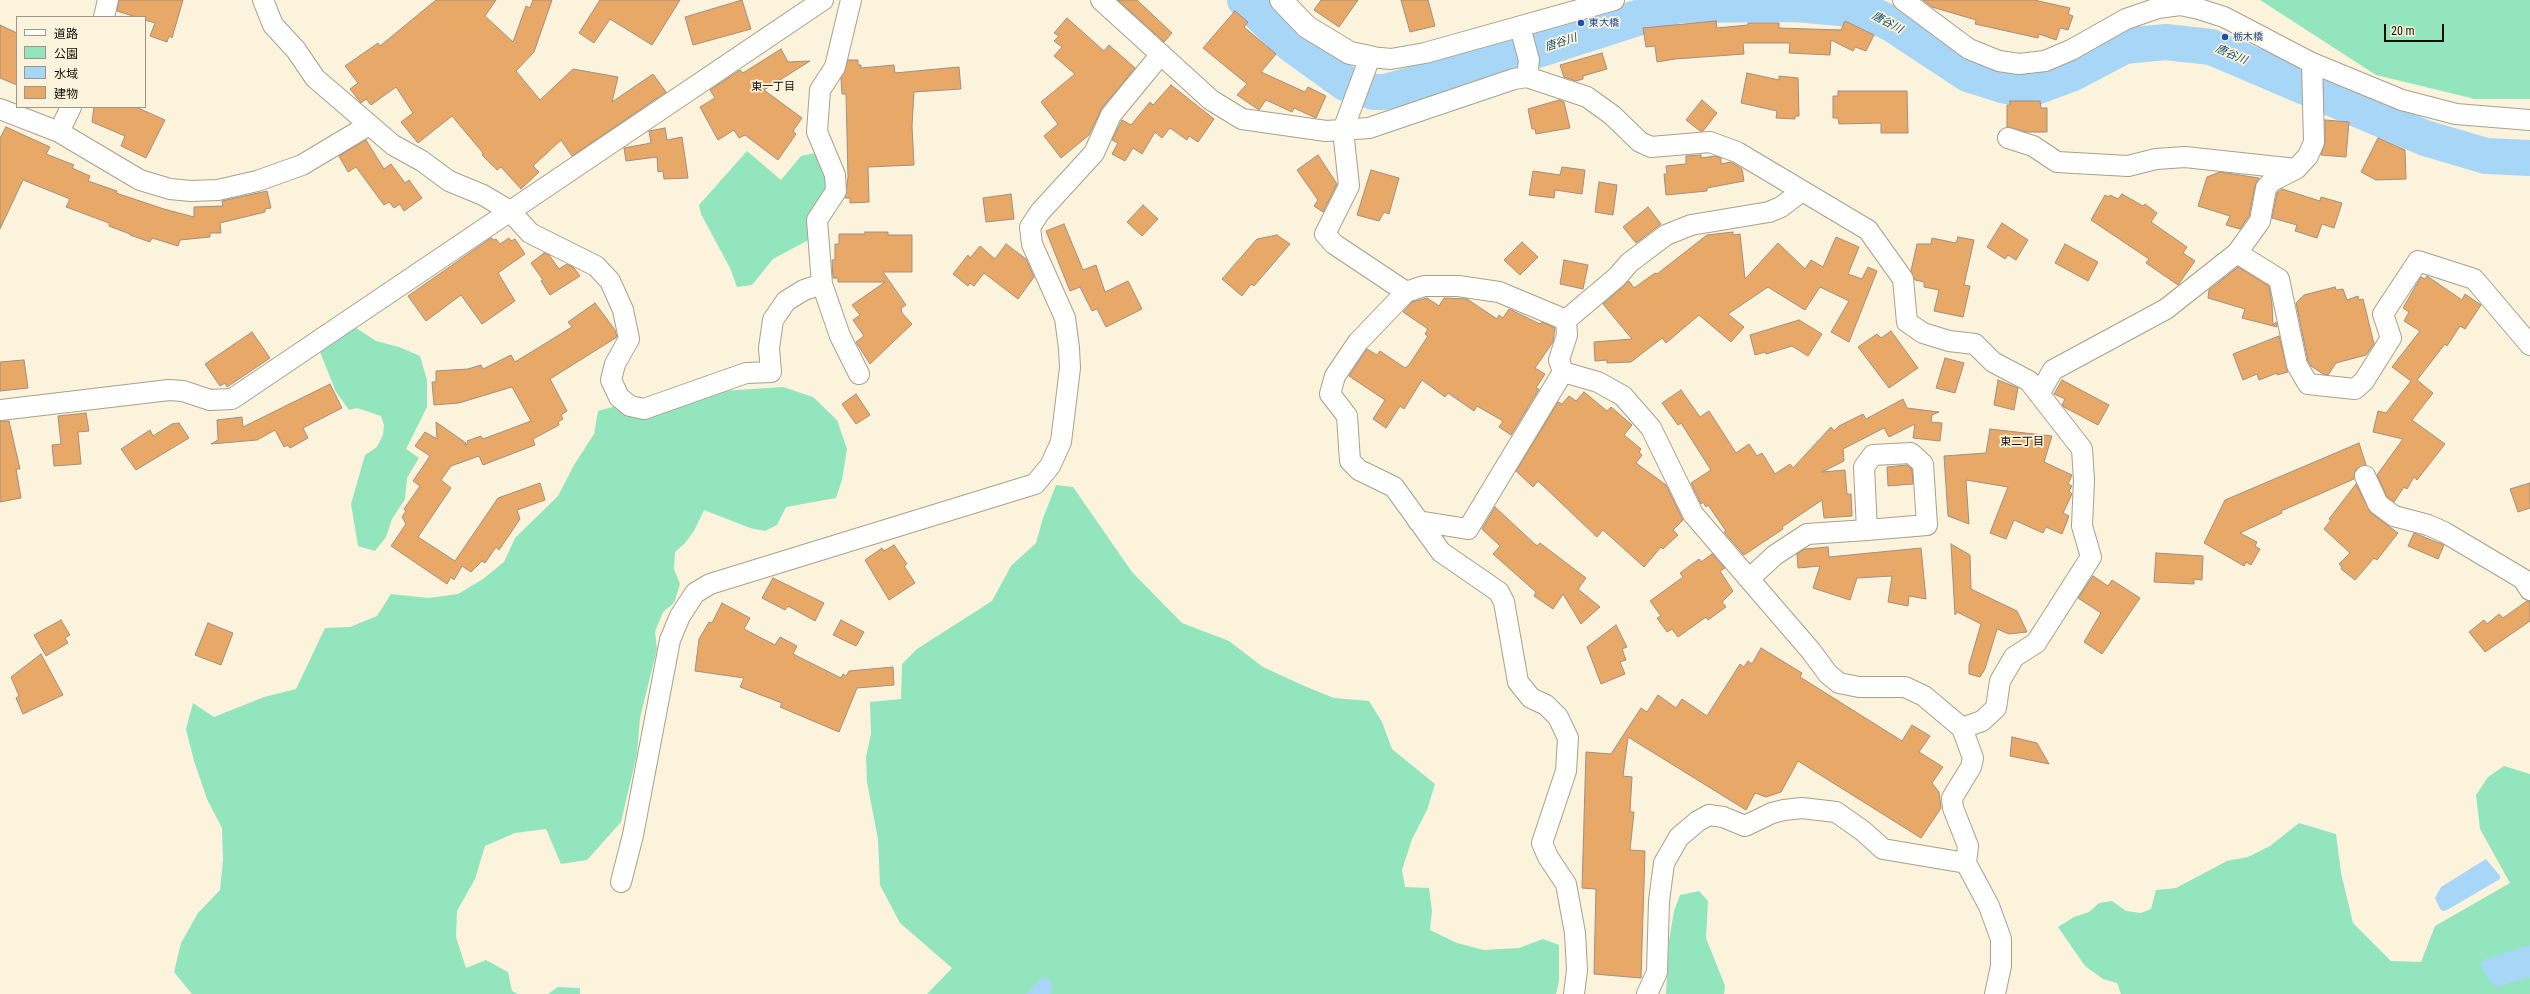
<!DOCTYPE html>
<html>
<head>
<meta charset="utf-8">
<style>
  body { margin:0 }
  #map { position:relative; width:2530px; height:994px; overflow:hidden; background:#fcf3dd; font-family:"Roboto Condensed","Noto Sans JP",sans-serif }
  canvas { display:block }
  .legend { position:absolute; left:16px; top:16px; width:130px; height:92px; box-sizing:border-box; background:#fcf3dd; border:1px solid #9e9787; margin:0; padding:5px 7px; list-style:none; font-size:12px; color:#100d06 }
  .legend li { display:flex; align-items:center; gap:8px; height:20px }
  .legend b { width:20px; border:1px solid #9e9787 }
  .scale { position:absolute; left:2384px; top:24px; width:60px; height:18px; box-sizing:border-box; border:2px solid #100d06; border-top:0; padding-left:5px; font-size:12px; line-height:14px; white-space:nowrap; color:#100d06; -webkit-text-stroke:3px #fcf3dd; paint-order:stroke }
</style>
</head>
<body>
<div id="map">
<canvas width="2530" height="994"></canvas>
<ul class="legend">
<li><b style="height:5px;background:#fff"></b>道路</li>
<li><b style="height:11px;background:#93e5be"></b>公園</li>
<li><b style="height:11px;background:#a8d6f6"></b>水域</li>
<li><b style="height:11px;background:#e7a868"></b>建物</li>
</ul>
<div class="scale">20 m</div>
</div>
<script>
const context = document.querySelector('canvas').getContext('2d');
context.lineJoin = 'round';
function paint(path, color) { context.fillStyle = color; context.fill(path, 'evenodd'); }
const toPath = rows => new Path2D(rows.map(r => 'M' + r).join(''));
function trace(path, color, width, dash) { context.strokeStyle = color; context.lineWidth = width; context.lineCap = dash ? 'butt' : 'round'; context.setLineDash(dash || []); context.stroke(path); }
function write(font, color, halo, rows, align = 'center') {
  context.font = font + ' "Roboto Condensed","Noto Sans JP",sans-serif'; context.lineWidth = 3.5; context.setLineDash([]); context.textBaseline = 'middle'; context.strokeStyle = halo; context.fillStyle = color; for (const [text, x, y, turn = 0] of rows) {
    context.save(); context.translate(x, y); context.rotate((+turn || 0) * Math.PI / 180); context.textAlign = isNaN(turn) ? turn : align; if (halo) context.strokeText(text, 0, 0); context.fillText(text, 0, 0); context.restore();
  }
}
const green = toPath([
  [2260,0,2530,0,2530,99,2475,99,2376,75],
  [747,151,781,180,801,156,820,152,831,178,812,238,773,259,752,285,737,287,730,268,701,214,699,205],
  [350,324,376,341,399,347,420,356,427,380,427,407,406,449,419,458,407,478,405,499,392,519,386,537,375,551,358,546,351,504,365,455,377,447,383,435,384,425,381,416,357,408,349,410,336,392,320,352],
  [783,387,813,397,837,420,847,449,842,480,836,498,786,507,777,525,765,531,750,528,704,510,694,531,685,543,675,552,674,569,680,584,674,603,663,612,655,632,657,649,640,718,637,754,621,822,587,860,561,864,546,829,515,833,485,846,475,879,457,911,456,937,466,968,486,960,508,972,512,991,518,994,192,994,174,972,181,943,198,913,220,890,223,860,222,828,207,799,194,761,186,729,193,703,214,717,264,697,296,689,325,628,350,627,377,616,391,594,428,598,458,594,483,579,504,562,515,538,558,496,574,465,594,434,598,411,616,406,648,415,692,403,722,391],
  [1056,485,1073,487,1132,572,1182,623,1229,641,1263,667,1302,685,1334,698,1369,701,1382,722,1392,749,1435,784,1427,810,1412,839,1402,870,1405,887,1429,888,1432,911,1430,930,1457,943,1484,950,1519,948,1543,939,1559,945,1559,981,1556,994,927,994,952,968,900,923,880,885,878,839,867,782,866,757,871,734,870,702,901,699,902,664,917,649,992,601,1011,566,1036,543,1043,518],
  [2504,766,2530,774,2530,994,2121,994,2117,983,2103,979,2085,966,2058,927,2074,917,2089,912,2099,903,2112,901,2126,911,2141,913,2151,909,2156,890,2176,888,2227,861,2248,857,2270,846,2299,823,2336,834,2341,873,2353,923,2391,961,2421,962,2435,926,2510,883,2480,829,2476,795,2488,777],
  [1699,891,1708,901,1706,938,1725,986,1724,994,1666,994,1669,941,1674,911,1680,895],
  [558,987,580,988,580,994,548,994]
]);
const water = toPath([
  [2486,859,2500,876,2500,879,2447,910,2443,911,2440,909,2435,898,2441,887],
  [2530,945,2530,977,2497,987,2489,980,2480,964,2483,960],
  [1042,977,1050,980,1053,986,1051,994,1026,994]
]);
const river = toPath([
  [1245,0,1291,44,1345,83,1374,92,1385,92,1537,50,1678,5,1796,4,1862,10,1892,24,1968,74,2006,86,2036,87,2071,74,2124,46,2166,42,2211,47,2425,138,2486,156,2530,158]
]);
const building = toPath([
  [119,0,183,0,172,38,169,36,167,42,150,36,155,23,145,20,145,17,136,17,117,11,119,0],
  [436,0,496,0,485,16,513,42,526,6,530,8,533,0,552,0,534,52,516,71,540,100,573,69,618,77,612,102,653,74,666,92,572,156,561,140,533,166,539,172,521,189,501,167,497,170,482,155,483,153,452,116,418,143,401,122,413,113,396,87,371,105,366,99,361,103,350,89,358,83,345,66,378,43,380,46,436,0],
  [600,0,680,0,652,45,610,19,594,43,579,33,600,0],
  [742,0,751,29,693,45,685,17,742,0],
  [1118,0,1137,0,1172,33,1164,42,1118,0],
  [1321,0,1358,0,1339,27,1314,10,1321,0],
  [1401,0,1428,0,1435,26,1410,32,1401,0],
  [1923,0,2034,0,2070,8,2068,14,2073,16,2068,30,2060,28,2056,40,2039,34,2038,38,1975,24,1976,20,1932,7,1923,0],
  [1235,11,1248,22,1244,27,1276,54,1261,72,1305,92,1308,87,1326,96,1316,118,1294,108,1292,112,1266,100,1259,110,1237,95,1247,84,1203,48,1235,11],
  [1067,18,1104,51,1109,45,1135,68,1102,108,1089,135,1061,158,1044,136,1058,124,1041,102,1075,74,1054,56,1062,47,1054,41,1059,36,1054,33,1067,18],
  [1716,21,1717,28,1748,25,1748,23,1779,23,1779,28,1841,30,1845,21,1874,35,1866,51,1855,47,1853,51,1831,40,1830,55,1789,53,1790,43,1743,43,1744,54,1675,59,1657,62,1655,46,1646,47,1643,28,1716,21],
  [0,25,17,33,17,85,0,78,0,25],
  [781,49,788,62,810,61,764,90,802,118,793,131,796,134,778,160,745,135,739,138,734,130,718,140,700,107,715,98,710,90,740,70,743,73,781,49],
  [1602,53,1607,69,1583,76,1583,79,1576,81,1564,77,1560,65,1602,53],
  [848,60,858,60,858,65,861,65,861,68,894,65,895,73,959,67,961,89,914,92,912,126,914,165,868,167,869,202,850,203,850,198,845,198,848,177,846,94,842,94,841,78,848,60],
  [1747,73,1779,80,1779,76,1798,78,1799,116,1795,116,1795,119,1776,118,1777,111,1741,103,1747,73],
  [1171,85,1214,119,1198,142,1189,136,1187,140,1170,128,1162,138,1155,132,1142,154,1133,148,1125,161,1112,154,1118,143,1112,140,1122,120,1131,125,1150,102,1153,105,1171,85],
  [1838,91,1907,91,1908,133,1881,133,1881,123,1839,124,1838,118,1833,118,1833,96,1838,96,1838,91],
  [1559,100,1564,102,1570,128,1536,134,1535,129,1532,129,1528,109,1559,100],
  [1702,100,1717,113,1703,131,1700,131,1686,120,1702,100],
  [2010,101,2040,101,2041,108,2047,108,2047,132,2026,132,2007,127,2007,105,2010,105,2010,101],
  [94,107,136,107,165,120,146,158,121,146,125,136,92,122,94,107],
  [2325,120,2349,122,2346,157,2321,155,2325,142,2325,120],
  [6,127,50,147,46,154,74,165,72,168,90,176,88,181,117,191,116,193,164,209,194,217,194,207,223,206,222,201,267,191,271,208,265,209,265,212,220,223,221,233,210,233,210,237,180,240,178,246,152,238,150,242,130,235,130,234,109,226,109,223,66,207,70,199,23,180,0,229,0,138,6,127],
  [665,128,667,140,682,137,688,178,664,179,663,171,658,172,657,157,626,161,624,148,651,143,649,131,665,128],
  [2378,138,2405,150,2406,179,2376,180,2361,172,2378,138],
  [366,140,384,169,391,164,405,183,409,180,422,198,404,211,400,204,394,208,389,202,384,205,356,167,348,172,339,156,366,140],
  [1318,155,1337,184,1323,212,1314,206,1318,200,1297,170,1318,155],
  [1701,155,1701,158,1716,156,1721,158,1721,164,1731,162,1742,169,1744,181,1707,188,1707,191,1666,195,1664,174,1667,174,1666,166,1686,164,1686,156,1701,155],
  [1562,167,1585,170,1582,194,1555,190,1554,198,1529,195,1533,171,1560,175,1562,167],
  [1371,170,1399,178,1389,214,1384,212,1379,221,1357,215,1371,170],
  [2220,172,2259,178,2255,186,2249,216,2240,229,2226,225,2230,216,2198,206,2207,177,2220,172],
  [1599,182,1617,185,1613,215,1595,212,1599,182],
  [2282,189,2320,201,2321,197,2342,203,2334,228,2322,224,2317,238,2295,231,2297,225,2272,218,2277,193,2282,189],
  [1011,194,1014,219,986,222,983,198,1011,194],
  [2122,194,2143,206,2145,204,2157,213,2151,222,2187,247,2183,253,2195,261,2178,285,2146,263,2149,259,2091,220,2105,195,2109,197,2110,195,2118,199,2122,194],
  [1143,205,1158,219,1142,236,1127,222,1143,205],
  [1648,207,1661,224,1636,243,1623,227,1648,207],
  [2002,223,2028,240,2016,260,2008,255,2005,259,1987,247,2002,223],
  [1064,224,1083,270,1096,265,1105,292,1128,281,1142,309,1106,327,1097,309,1092,311,1080,287,1070,291,1046,231,1064,224],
  [865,232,888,232,888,235,912,235,912,272,883,272,906,305,901,308,902,313,912,324,870,364,856,342,864,336,853,320,860,315,852,305,885,282,838,282,838,278,833,278,832,260,835,260,835,244,839,244,839,234,865,234,865,232],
  [1733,232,1733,235,1740,234,1745,279,1778,243,1805,269,1811,260,1823,267,1836,237,1859,247,1848,274,1862,279,1868,267,1877,271,1849,342,1831,332,1849,301,1820,287,1805,310,1768,287,1728,314,1744,327,1731,342,1699,315,1666,343,1662,338,1631,362,1607,363,1607,360,1595,361,1594,342,1632,339,1603,304,1629,281,1634,288,1655,273,1657,274,1707,235,1733,232],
  [1277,235,1290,244,1254,286,1251,284,1242,296,1222,279,1257,239,1277,235],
  [1958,237,1974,240,1964,285,1970,286,1963,317,1934,311,1939,290,1924,287,1924,282,1915,280,1911,271,1917,244,1931,244,1932,238,1956,243,1958,237],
  [491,238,494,240,496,239,500,244,509,238,511,241,515,239,525,254,498,273,515,301,482,324,461,295,426,321,408,296,491,238],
  [1522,242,1538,257,1520,275,1504,260,1522,242],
  [1006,244,1026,259,1034,277,1018,299,984,273,974,286,970,283,968,286,953,274,968,255,970,258,980,246,995,259,1006,244],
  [2065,244,2098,262,2088,281,2055,263,2065,244],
  [544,253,549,255,559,269,567,264,574,268,580,276,550,295,541,281,543,280,531,263,544,253],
  [1564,260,1588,265,1583,289,1560,284,1564,260],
  [2238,267,2269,286,2272,304,2273,325,2276,322,2277,327,2242,318,2245,309,2208,298,2209,290,2238,267],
  [2427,276,2462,300,2465,294,2481,305,2465,329,2460,326,2447,346,2445,344,2417,380,2433,393,2412,420,2445,444,2417,480,2414,477,2407,489,2404,487,2394,502,2387,497,2377,475,2403,439,2373,432,2378,411,2386,413,2411,381,2392,367,2420,331,2404,321,2409,312,2403,308,2421,277,2425,279,2427,276],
  [2335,287,2336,290,2343,289,2347,300,2358,296,2359,300,2363,299,2374,344,2366,355,2336,363,2328,375,2323,374,2311,366,2308,361,2296,303,2304,295,2335,287],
  [1427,298,1439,306,1444,298,1467,299,1497,319,1499,315,1503,318,1509,309,1540,324,1542,322,1555,328,1553,342,1535,368,1545,374,1536,388,1539,389,1511,435,1499,427,1503,421,1477,406,1474,411,1448,393,1445,397,1422,380,1404,409,1400,406,1386,428,1373,419,1385,400,1349,376,1367,349,1377,355,1380,351,1405,368,1409,365,1428,336,1425,334,1428,329,1403,312,1412,302,1427,298],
  [595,303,615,330,617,337,550,379,567,411,561,415,563,419,558,422,559,425,533,439,535,445,501,458,483,465,479,456,451,466,441,480,451,488,418,537,455,561,498,498,540,483,545,500,517,510,520,519,499,550,496,547,485,563,482,561,471,572,462,566,454,580,451,577,447,584,391,546,406,524,402,517,406,511,404,509,420,486,413,481,430,456,415,446,425,432,437,439,436,422,466,443,465,445,468,444,467,441,481,436,483,439,531,421,512,387,459,403,434,405,432,382,436,382,436,371,468,369,481,365,483,369,511,355,515,362,572,327,568,322,595,303],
  [1799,320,1822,334,1808,356,1792,346,1766,354,1765,352,1755,355,1750,335,1799,320],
  [1891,331,1918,368,1889,388,1858,347,1877,334,1881,338,1891,331],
  [252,332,270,358,227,387,225,383,220,386,205,364,252,332],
  [2279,336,2288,372,2277,375,2277,373,2259,380,2257,374,2243,380,2233,354,2279,336],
  [1945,358,1964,363,1955,393,1936,388,1945,358],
  [24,360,28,388,0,391,0,362,24,360],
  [1998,380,2018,388,2014,410,1994,405,1998,380],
  [2062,380,2109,405,2098,425,2064,407,2062,405,2065,399,2054,394,2062,380],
  [330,384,342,408,303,428,308,438,290,448,288,445,284,447,275,430,257,440,211,444,218,440,217,420,242,417,243,427,330,384],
  [1681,390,1700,417,1709,411,1736,453,1749,444,1757,456,1762,453,1775,474,1790,464,1793,468,1831,427,1834,431,1839,426,1863,414,1866,419,1903,399,1907,408,1939,412,1932,415,1931,422,1942,423,1940,441,1913,438,1915,424,1889,437,1884,428,1843,449,1844,461,1822,472,1845,470,1847,494,1851,494,1852,516,1824,518,1822,500,1782,527,1783,529,1744,555,1724,532,1726,531,1708,505,1706,507,1703,502,1701,504,1691,483,1711,470,1681,423,1678,425,1662,403,1681,390],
  [1584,392,1607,411,1611,407,1632,425,1624,435,1641,449,1639,452,1642,455,1636,463,1666,485,1683,520,1673,530,1678,535,1663,549,1661,547,1644,567,1603,530,1597,537,1538,481,1533,487,1516,471,1558,402,1562,404,1569,396,1576,401,1584,392],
  [856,394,870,415,856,424,842,404,856,394],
  [86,413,89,431,78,432,81,464,54,466,52,445,61,444,58,416,86,413],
  [0,421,9,421,20,469,16,469,21,498,0,502,0,421],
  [179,423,189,438,136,470,121,449,150,430,153,436,172,424,179,423],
  [1990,429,2052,436,2044,462,2072,475,2068,484,2072,486,2069,491,2072,494,2063,513,2069,516,2062,534,2046,527,2043,533,2014,520,2006,539,1990,533,2008,487,1966,480,1969,524,1948,516,1944,456,1986,453,1990,429],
  [2359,443,2366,465,2356,469,2354,479,2281,511,2282,513,2240,533,2257,542,2255,546,2260,549,2251,565,2246,562,2244,566,2204,543,2225,500,2359,443],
  [1907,465,1912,469,1913,484,1888,486,1887,467,1907,465],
  [2530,483,2530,508,2518,512,2510,489,2530,483],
  [2356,484,2371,513,2398,533,2377,560,2374,558,2355,580,2341,569,2342,567,2339,564,2350,553,2324,529,2331,520,2329,519,2356,484],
  [1495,507,1537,546,1540,543,1586,578,1578,589,1600,607,1581,624,1563,594,1553,609,1534,596,1536,592,1493,554,1500,546,1482,529,1495,507],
  [2414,533,2444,545,2438,559,2408,546,2414,533],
  [1951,544,1970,555,1971,589,2017,611,2027,632,2009,634,1997,629,1985,669,1980,677,1969,674,1969,665,1981,624,1957,612,1955,615,1951,544],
  [894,545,907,564,904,566,915,583,889,600,865,560,882,548,884,551,894,545],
  [1828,547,1829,557,1921,548,1926,599,1909,596,1908,606,1888,602,1892,576,1857,578,1850,600,1813,588,1820,566,1798,568,1797,554,1805,549,1828,547],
  [2156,553,2203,556,2202,580,2194,579,2194,584,2154,582,2156,553],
  [1712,554,1725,568,1720,571,1733,591,1722,602,1726,607,1708,620,1706,617,1678,637,1672,629,1667,632,1657,618,1661,616,1650,601,1683,577,1680,573,1699,559,1701,562,1712,554],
  [2093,576,2108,586,2112,580,2140,598,2102,654,2084,642,2101,613,2078,598,2093,576],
  [773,578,824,603,815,621,788,606,785,610,762,598,773,578],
  [2527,601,2530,601,2530,621,2485,652,2469,632,2484,620,2487,624,2499,614,2503,618,2527,601],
  [722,603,750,618,744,629,775,645,780,637,797,646,793,654,841,678,843,674,846,676,849,671,893,667,894,685,857,688,839,732,780,707,782,703,740,687,744,678,695,671,699,639,709,622,712,623,722,603],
  [61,620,70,635,65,638,68,643,46,656,34,635,61,620],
  [841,620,864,632,856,646,833,635,841,620],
  [208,623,233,633,221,665,195,655,208,623],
  [1616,625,1627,647,1622,649,1626,660,1620,662,1625,674,1601,684,1587,647,1616,625],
  [1761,648,1802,673,1800,677,1902,741,1912,725,1930,736,1919,752,1943,767,1932,783,1939,792,1941,808,1921,838,1798,761,1781,792,1766,797,1755,793,1746,810,1628,737,1623,776,1632,777,1630,812,1634,812,1630,850,1645,851,1641,978,1594,974,1596,889,1582,888,1586,752,1611,754,1641,708,1647,712,1658,695,1676,708,1682,699,1707,716,1740,664,1744,667,1748,661,1752,664,1761,648],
  [41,654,63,695,23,714,16,698,19,696,11,677,41,654],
  [2012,737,2037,743,2049,764,2010,756,2012,737]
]);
const street = toPath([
  [263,0,273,25,296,50,315,78,393,145,422,161,449,181,483,195,510,211,530,233,596,266,610,281,623,310,629,339,615,364,611,380,619,397,630,406,644,409,746,373,771,372,769,348,773,320,786,301,804,290,822,284],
  [851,0,835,67,820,90,817,132,835,175,836,191,817,220,822,284,840,336,859,374],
  [1101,0,1211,100,1242,119,1326,131,1369,128,1514,79,1527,77,1587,97,1612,115,1640,142,1651,147,1710,142,1737,152,1868,230,1903,279,1907,322,1923,333,1949,341,1975,344,1993,362,2029,381,2082,449,2084,480,2082,526,2091,557,2036,643,2014,657,2000,681,1996,708,1982,721,1962,728],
  [1903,0,1969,49,1999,61,2019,64,2045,61,2071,50,2126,19,2158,8,2180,5,2199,9,2224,17,2312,63,2402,100,2456,114,2530,120],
  [104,17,108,0],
  [1520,27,1529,60,1527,77],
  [0,109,59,132,140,180,170,189,191,191,218,190,257,181,302,165,369,125],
  [59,132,71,107],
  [2008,138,2033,146,2057,162,2128,166,2156,159,2185,157,2296,169],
  [1802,191,1781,207,1769,212,1691,225,1666,235,1629,263,1617,277,1566,320,1567,335,1559,360,1563,372,1598,382,1623,396,1651,428,1693,514,1811,651,1828,674,1839,683,1859,687,1905,687,1924,696,1962,728,1973,758,1971,767,1952,798,1953,808,1968,846,1966,863,1989,906,2001,939,2001,966,1995,994],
  [2237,253,2279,279,2297,365,2308,384,2355,389,2364,381,2391,338,2383,314,2418,261,2474,279,2530,345],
  [1406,292,1334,244,1325,234,1349,186,1343,130,1370,57,1391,59,1425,53,1614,0],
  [1566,320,1499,292,1458,286,1424,286,1406,292,1358,342,1335,376,1330,394,1347,416,1350,461,1359,470,1394,487,1441,552,1499,592,1504,602,1518,682,1531,698,1546,705,1558,717,1568,738,1566,771,1542,843,1548,857,1566,884,1575,933,1577,970,1574,994],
  [2039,394,2053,370,2166,309,2237,253,2260,221,2266,188,2272,181,2296,169,2308,156,2314,142,2312,63],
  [0,410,169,390,183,391,210,400,232,399,823,0],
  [2365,476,2378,504,2394,516,2428,525,2444,532,2523,579,2530,590],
  [1418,521,1468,529,1563,372],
  [1749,579,1775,555,1807,534,1867,530,1927,525,1923,464,1911,453,1873,455,1864,467,1867,530],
  [621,882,633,835,670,640,680,616,695,593,710,584,1035,484,1050,466,1061,442,1070,368,1069,348,1065,318,1032,244,1030,227,1040,212,1094,153,1111,115,1161,54],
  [1647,994,1657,972,1659,901,1664,863,1679,837,1698,821,1709,815,1723,817,1745,826,1772,813,1784,810,1802,808,1836,812,1863,831,1883,849,1966,863]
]);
const secondary = toPath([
  [1281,0,1307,27,1350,53,1370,57]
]);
const markers = [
  [1581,23,4,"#1a4fb4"],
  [2225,37,4,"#1a4fb4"]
];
const transitNames = [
  ["東大橋",1589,23],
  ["栃木橋",2233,37]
];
const waterNames = [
  ["唐谷川",1887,23,28],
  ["唐谷川",1561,43,-18],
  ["唐谷川",2231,55,23]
];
const neighbourhoodNames = [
  ["東一丁目",773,87],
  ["東二丁目",2022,442]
];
paint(green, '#93e5be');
paint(water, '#a8d6f6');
trace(river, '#a8d6f6', 36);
paint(building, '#e7a868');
trace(building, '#a18f7f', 1);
trace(street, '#a8a08b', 22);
trace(secondary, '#a8a08b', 24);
trace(street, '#fff', 20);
trace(secondary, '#fff', 22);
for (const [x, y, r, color] of markers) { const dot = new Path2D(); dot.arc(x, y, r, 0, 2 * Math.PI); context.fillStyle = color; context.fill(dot); trace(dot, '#fcf3dd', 1.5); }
write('10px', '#164399', '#fcf3dd', transitNames, 'left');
write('italic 11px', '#125174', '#fcf3dd', waterNames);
write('11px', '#100d06', '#fcf3dd', neighbourhoodNames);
</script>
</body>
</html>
